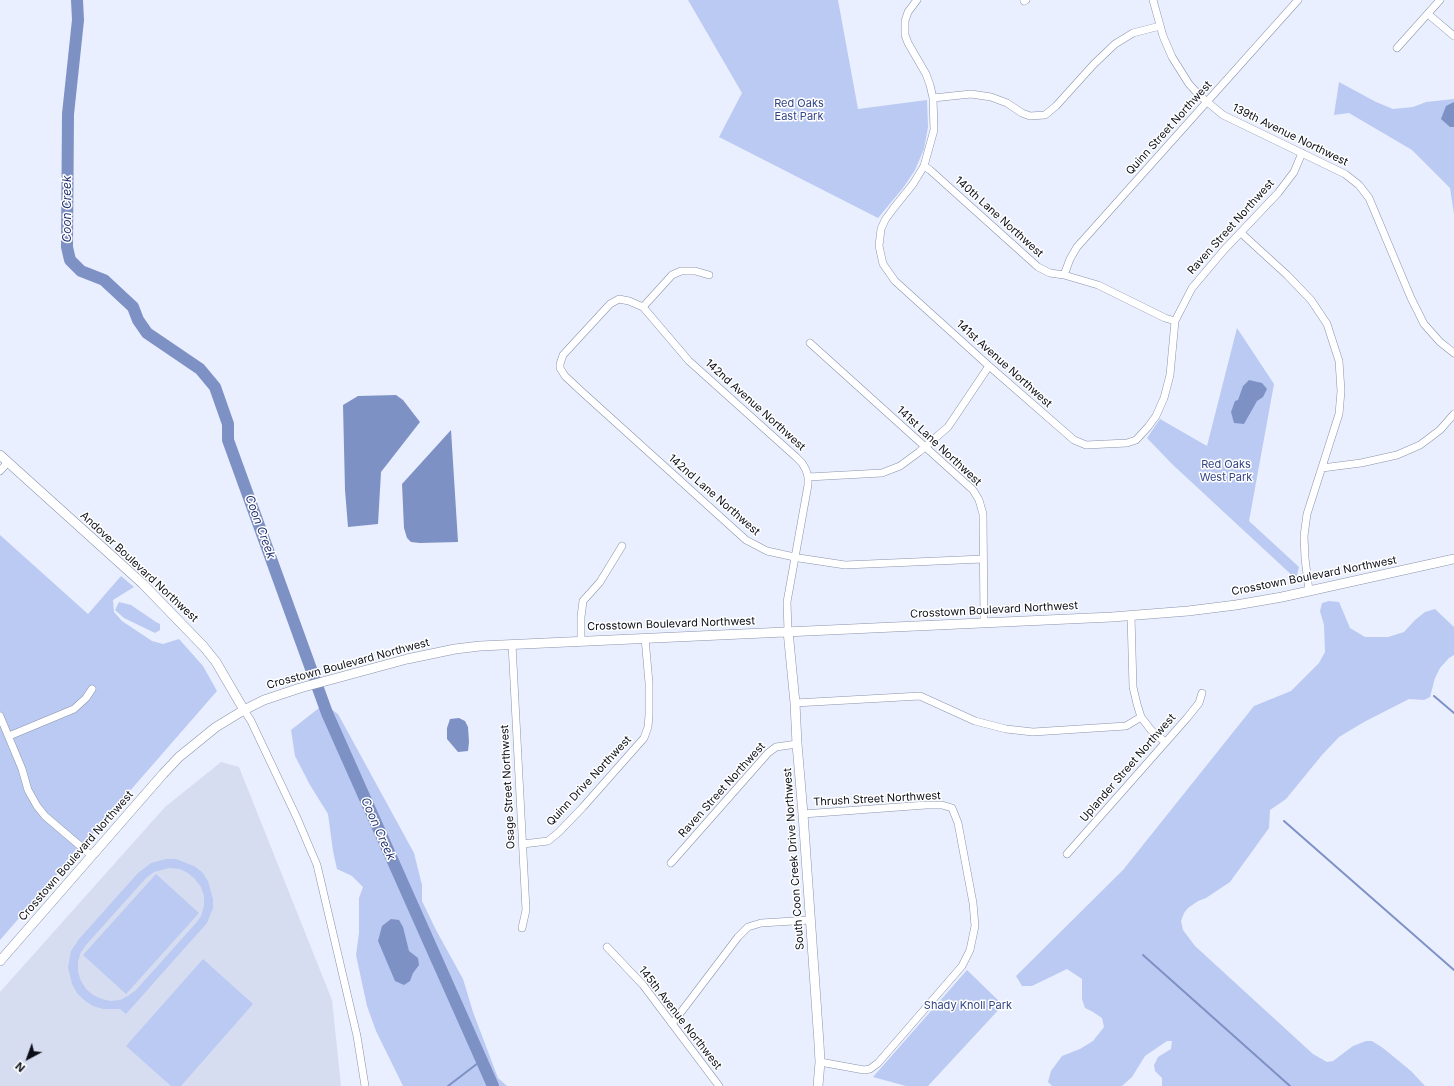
<!DOCTYPE html>
<html>
<head>
<meta charset="utf-8">
<style>
  body { margin:0 }
  #map { position:relative; width:1454px; height:1086px; overflow:hidden; background:#e9efff; font-family:Inter,sans-serif }
  canvas { display:block }
  .north { position:absolute; left:8px; top:1038px; width:40px; height:40px; -webkit-text-stroke:3px #fff; paint-order:stroke; rotate:221deg; font-size:11px; font-weight:700; line-height:16px; text-align:center; color:#0b0e16 }
  .north::after { content:''; display:block; margin:auto; width:14px; height:18px; background:#0b0e16; clip-path:polygon(50% 0,100% 100%,50% 72%,0 100%) }
</style>
</head>
<body>
<div id="map">
<canvas width="1454" height="1086"></canvas>
<div class="north">N</div>
</div>
<script>
const context = document.querySelector('canvas').getContext('2d');
context.lineJoin = 'round';
function paint(path, color) { context.fillStyle = color; context.fill(path, 'evenodd'); }
const toPath = rows => new Path2D(rows.map(r => 'M' + r).join(''));
function trace(path, color, width, dash) { context.strokeStyle = color; context.lineWidth = width; context.lineCap = dash ? 'butt' : 'round'; context.setLineDash(dash || []); context.stroke(path); }
function write(font, color, halo, rows, align = 'center') {
  context.font = font + ' Inter,sans-serif'; context.lineWidth = 3; context.setLineDash([]); context.textBaseline = 'middle'; context.strokeStyle = halo; context.fillStyle = color; for (const [text, x, y, turn = 0] of rows) {
    context.save(); context.translate(x, y); context.rotate((+turn || 0) * Math.PI / 180); context.textAlign = isNaN(turn) ? turn : align; if (halo) context.strokeText(text, 0, 0); context.fillText(text, 0, 0); context.restore();
  }
}
const built = toPath([
  [221,762,239,767,332,1000,341,1086,0,1086,0,992,165,807]
]);
const green = toPath([
  [688,0,838,0,858,109,927,100,928,127,924,149,915,170,903,188,878,218,719,137,742,93],
  [1339,82,1376,102,1393,109,1413,107,1426,102,1454,99,1454,214,1450,188,1412,150,1349,113,1334,115],
  [1237,328,1274,384,1249,521,1299,567,1296,579,1172,464,1147,438,1160,419,1207,446],
  [0,535,88,614,121,576,134,587,113,600,114,612,122,621,152,641,163,644,179,639,203,666,217,691,0,940],
  [1329,601,1339,602,1350,628,1365,637,1388,637,1404,632,1415,620,1425,612,1435,609,1454,627,1454,655,1449,658,1440,668,1435,678,1430,697,1424,700,1409,699,1364,722,1339,737,1322,755,1286,799,1270,810,1269,828,1230,882,1206,898,1198,901,1188,908,1184,913,1181,921,1183,930,1195,946,1313,1054,1327,1062,1333,1061,1353,1046,1366,1041,1372,1041,1383,1048,1411,1071,1425,1086,1162,1086,1162,1078,1155,1071,1154,1065,1158,1057,1171,1049,1172,1041,1167,1041,1145,1056,1132,1077,1122,1086,1052,1086,1048,1082,1051,1071,1062,1056,1080,1049,1093,1041,1104,1027,1102,1018,1093,1012,1085,1008,1082,999,1082,979,1067,969,1032,986,1022,986,1016,976,1123,870,1254,706,1291,691,1319,663,1325,652,1324,625,1320,611,1322,603],
  [119,602,131,605,156,622,160,624,160,630,155,633,124,618,115,610],
  [324,704,338,714,414,853,422,885,422,901,436,930,463,979,473,1012,498,1078,507,1086,403,1086,376,1031,367,1006,356,955,359,933,359,898,363,887,352,876,337,869,333,851,328,814,310,785,295,756,291,730],
  [166,859,176,859,194,866,202,872,208,881,213,899,213,908,207,923,126,1014,120,1009,103,1009,93,1006,84,1000,77,993,72,984,68,967,71,951,79,939,138,873,151,863],
  [169,868,180,869,188,873,195,879,201,887,204,896,204,906,201,916,196,923,136,990,128,996,120,1000,110,1001,102,999,93,995,86,989,81,981,78,972,78,961,81,952,86,945,146,878,154,872],
  [156,874,199,913,126,994,83,955],
  [203,959,253,1004,181,1086,171,1086,126,1046],
  [967,970,1003,1005,928,1086,906,1086,873,1077]
]);
const water = toPath([
  [1454,102,1454,127,1450,127,1441,119,1446,106],
  [1249,380,1262,383,1267,389,1263,397,1257,401,1244,424,1234,423,1231,412,1235,401,1238,400,1243,386],
  [396,395,403,400,420,422,381,472,378,524,348,527,345,490,343,405,358,396],
  [451,430,458,542,420,543,411,542,407,538,404,528,402,484],
  [459,718,465,721,468,727,469,742,468,751,458,752,447,739,447,728,450,719],
  [391,919,399,920,403,927,409,951,418,958,419,965,413,973,410,981,404,985,395,981,378,941,382,926]
]);
const stream = toPath([
  [1434,696,1454,713],
  [1284,821,1454,970],
  [1143,955,1290,1086],
  [448,1086,482,1060]
]);
const river = toPath([
  [77,0,78,20,68,114,67,247,70,260,81,271,104,280,133,307,138,320,147,333,200,369,215,387,228,424,228,440,327,713,493,1086]
]);
const minor = toPath([
  [917,0,908,12,905,21,905,35,908,43,926,74,930,85,933,98,934,130,924,166,913,184,893,209,885,220,881,229,879,246,883,264,895,281,989,366,1074,440,1086,445,1127,443,1136,440,1148,427,1156,416,1164,398,1170,375,1175,321,1192,288,1224,250,1278,193,1294,172,1302,153],
  [1153,0,1163,36,1172,57,1189,84,1200,96,1223,115,1345,174,1359,185,1369,198,1411,298,1424,324,1440,342,1454,353],
  [1024,1,1026,0],
  [1428,14,1454,36],
  [1397,48,1440,0],
  [933,98,971,94,991,97,1007,103,1022,113,1030,116,1045,115,1056,106,1094,64,1115,44,1133,33,1160,26],
  [924,166,930,170,1038,267,1050,273,1064,275,1098,285,1165,318,1175,321],
  [1241,233,1287,275,1311,300,1327,324,1339,361,1341,391,1339,414,1307,514,1304,536,1305,558,1309,591],
  [1064,275,1070,259,1077,247,1298,0],
  [643,307,629,301,619,299,610,304,563,355,560,364,560,368,565,376,581,391,746,540,767,551,799,558,845,565,983,559],
  [643,307,689,361,796,457,802,463,806,470,808,477,808,485,787,602,788,631],
  [643,307,672,275,681,271,695,271,709,275],
  [810,343,973,490,979,500,983,514,984,622],
  [1322,468,1361,463,1397,455,1420,445,1440,430,1454,414],
  [0,471,8,462],
  [808,477,882,473,900,466,919,452,948,427,989,366],
  [1131,616,1133,687,1137,704,1141,717,1151,730,1165,742],
  [581,640,581,617,583,601,600,582,622,546],
  [512,644,526,910,522,928],
  [795,703,920,696,975,721,1006,729,1033,732,1126,726,1141,717],
  [244,710,251,721,297,818,317,865,357,1036,365,1086],
  [0,716,22,769,28,790,37,806,45,816,92,856],
  [9,736,74,709,86,698,92,689],
  [803,814,926,805,942,805,952,808,958,823,973,903,975,926,970,950,962,966,878,1063,870,1069,864,1070,820,1062],
  [523,844,548,841,559,832,583,807,644,738,648,727,649,715,649,683,645,638],
  [1067,854,1187,718,1199,703,1202,693],
  [671,863,768,753,776,747,797,744],
  [607,947,643,985,719,1086],
  [672,1024,738,937,748,927,761,923,810,920]
]);
const tertiary = toPath([
  [0,455,143,584,204,647,216,662,244,710],
  [788,631,795,703,797,744,803,814,819,1043,820,1062,818,1086],
  [0,961,163,774,179,757,216,727,244,710,264,700,300,688,407,659,455,649,480,646,1112,617,1188,611,1236,605,1282,597,1454,559]
]);
const parkNames = [
  ["Red Oaks",799,104],
  ["East Park",799,117],
  ["Red Oaks",1226,465],
  ["West Park",1226,478],
  ["Shady Knoll Park",968,1006]
];
const streetNames = [
  ["Quinn Street Northwest",1169,128,-48],
  ["139th Avenue Northwest",1290,135,26],
  ["140th Lane Northwest",999,217,42],
  ["Raven Street Northwest",1231,227,-48],
  ["141st Avenue Northwest",1004,364,42],
  ["142nd Avenue Northwest",755,405,42],
  ["141st Lane Northwest",939,446,43],
  ["142nd Lane Northwest",714,495,41],
  ["Andover Boulevard Northwest",139,567,43],
  ["Crosstown Boulevard Northwest",1314,576,-11],
  ["Crosstown Boulevard Northwest",994,610,-3],
  ["Crosstown Boulevard Northwest",671,624,-2],
  ["Crosstown Boulevard Northwest",348,664,-15],
  ["Uplander Street Northwest",1128,768,-49],
  ["Quinn Drive Northwest",589,781,-47],
  ["Osage Street Northwest",508,787,-93],
  ["Raven Street Northwest",722,790,-48],
  ["Thrush Street Northwest",877,799,-3],
  ["Crosstown Boulevard Northwest",76,856,-49],
  ["South Coon Creek Drive Northwest",794,859,-94],
  ["145th Avenue Northwest",680,1018,52]
];
const waterNames = [
  ["Coon Creek",67,209,-90],
  ["Coon Creek",260,527,70],
  ["Coon Creek",378,829,66]
];
paint(built, '#d7ddf1');
paint(green, '#bbcaf2');
paint(water, '#7e91c5');
trace(stream, '#7e91c5', 2);
trace(river, '#7e91c5', 12);
trace(minor, '#8a93aa', 8);
trace(tertiary, '#8a93aa', 10);
trace(minor, '#fff', 7);
trace(tertiary, '#fff', 9);
write('11px', '#334586', '#fff', parkNames);
write('11px', '#0b0e16', '#fff', streetNames);
write('italic 12px', '#243473', '#fff', waterNames);
</script>
</body>
</html>
